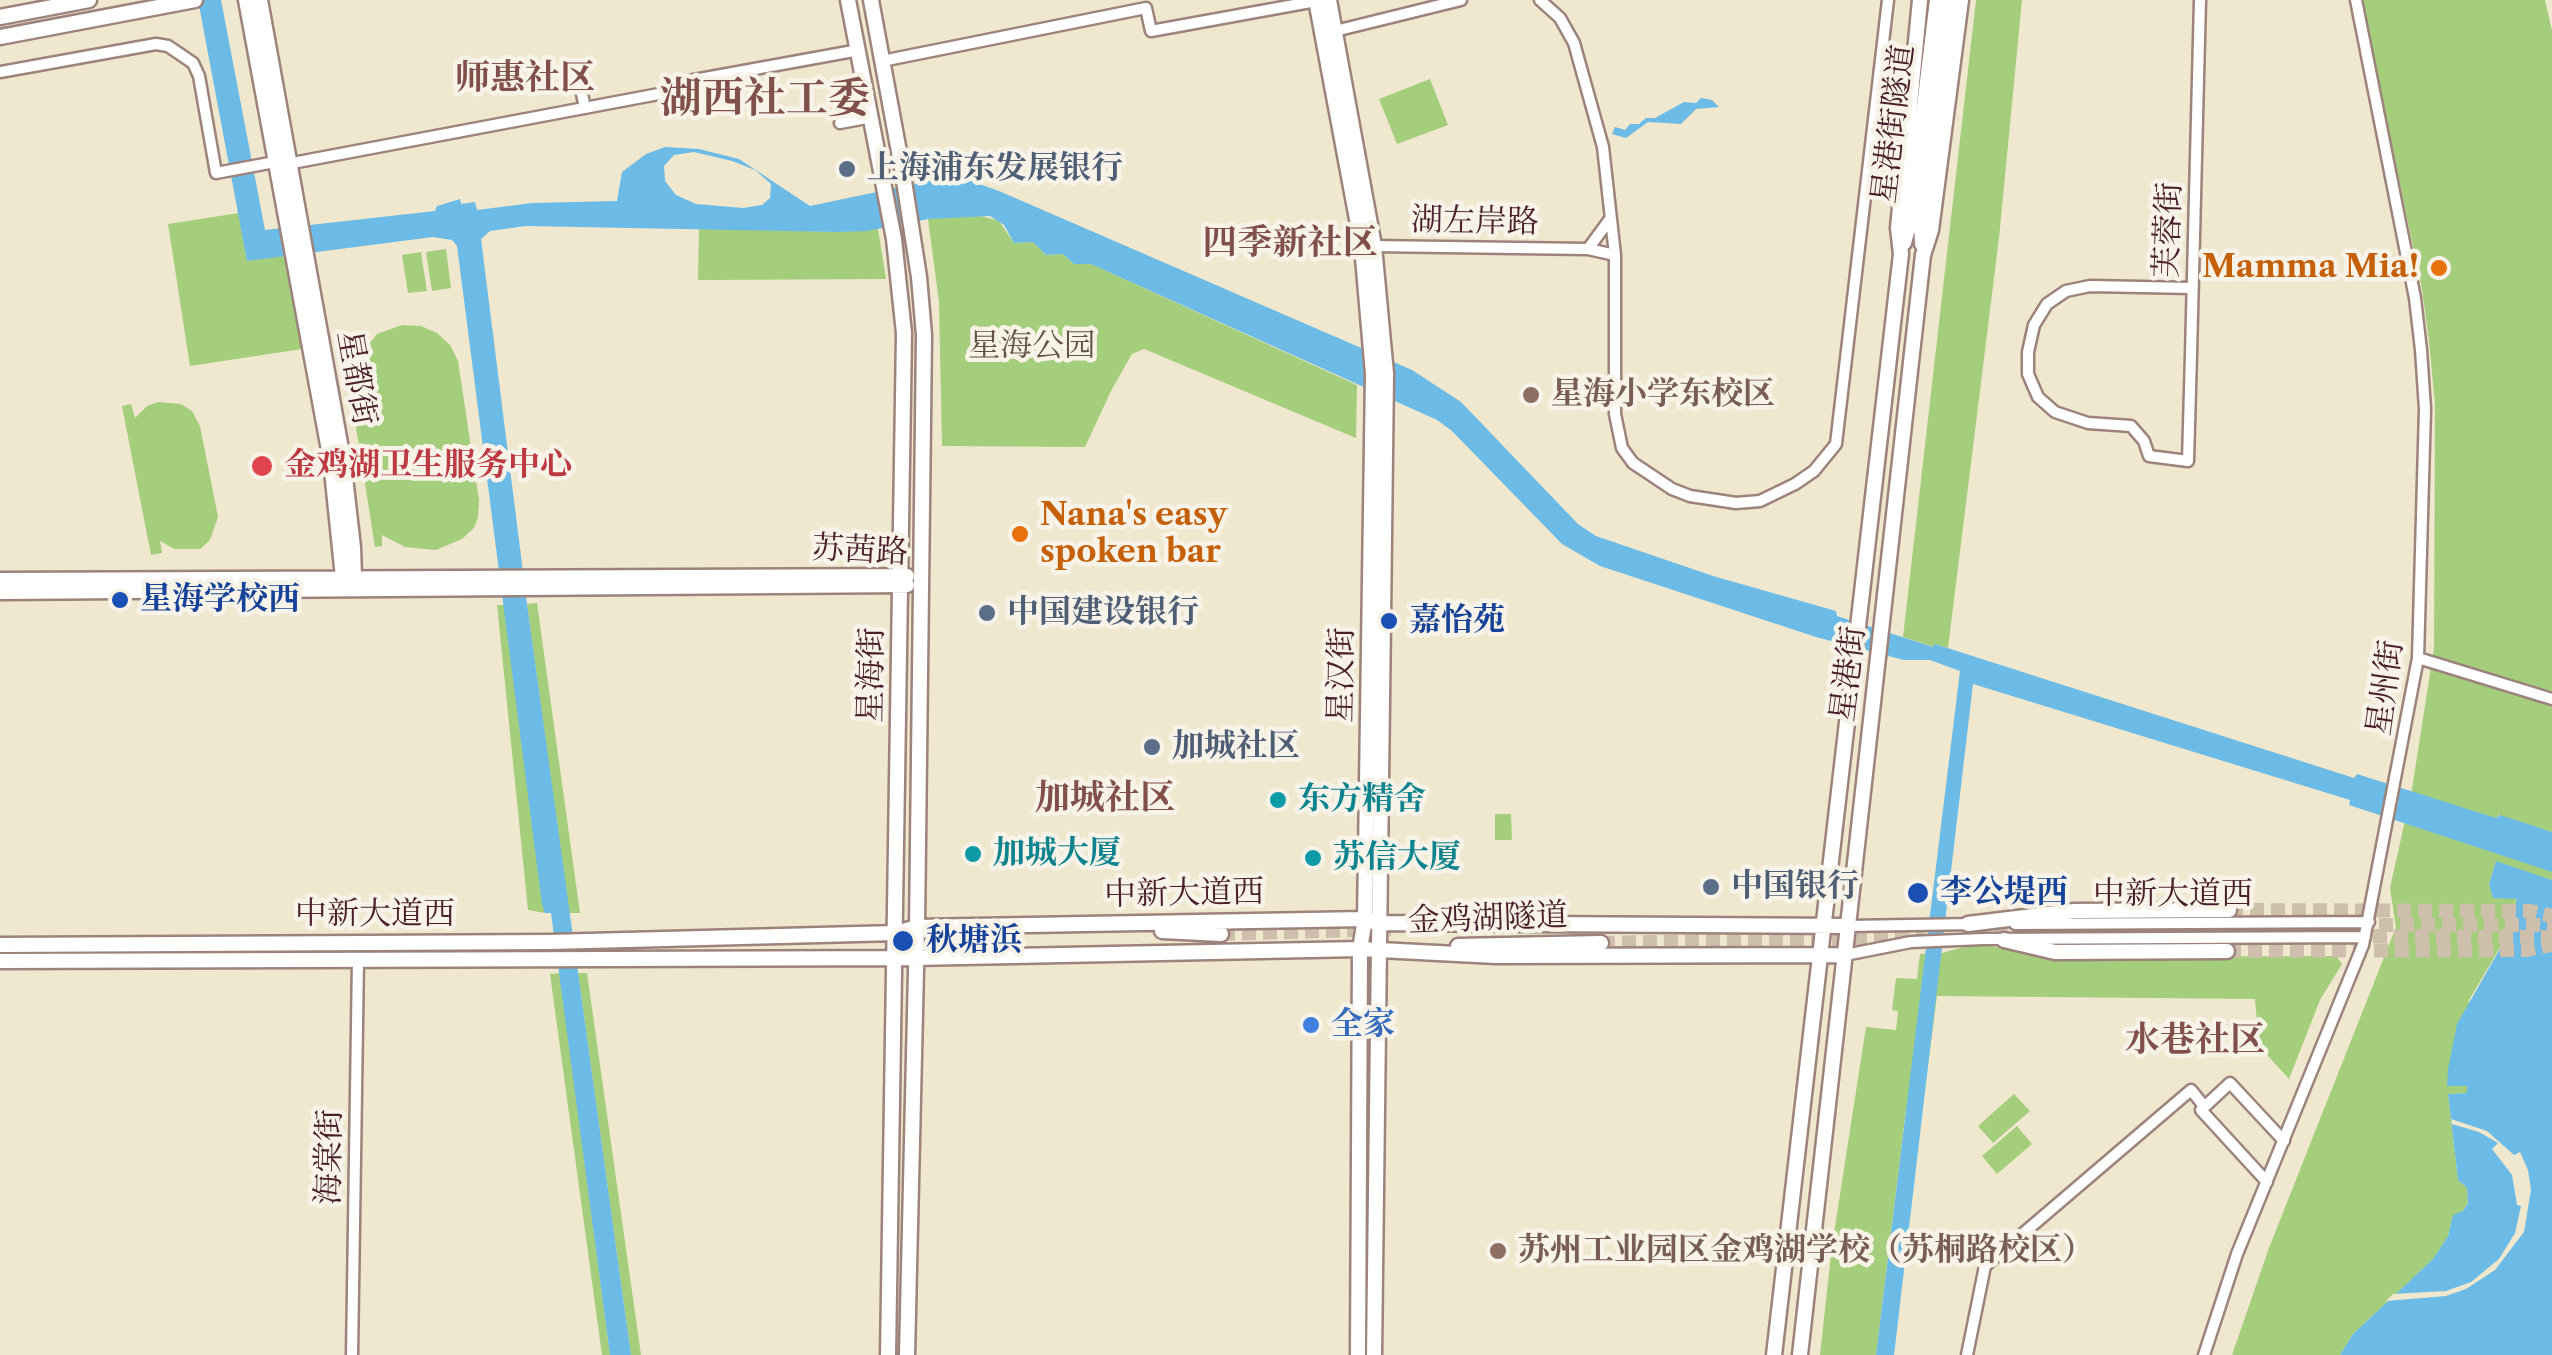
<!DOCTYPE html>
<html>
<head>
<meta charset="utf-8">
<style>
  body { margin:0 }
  canvas { display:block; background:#efe7ce }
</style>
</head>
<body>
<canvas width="2552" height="1355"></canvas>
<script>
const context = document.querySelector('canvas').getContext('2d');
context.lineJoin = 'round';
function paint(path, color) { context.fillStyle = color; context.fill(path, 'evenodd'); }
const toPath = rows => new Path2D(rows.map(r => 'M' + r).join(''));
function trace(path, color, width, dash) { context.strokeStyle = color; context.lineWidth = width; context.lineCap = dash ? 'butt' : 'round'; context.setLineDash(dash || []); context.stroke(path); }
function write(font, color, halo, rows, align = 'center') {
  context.font = font + ' "Libre Caslon Text","Noto Serif SC",serif'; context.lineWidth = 9; context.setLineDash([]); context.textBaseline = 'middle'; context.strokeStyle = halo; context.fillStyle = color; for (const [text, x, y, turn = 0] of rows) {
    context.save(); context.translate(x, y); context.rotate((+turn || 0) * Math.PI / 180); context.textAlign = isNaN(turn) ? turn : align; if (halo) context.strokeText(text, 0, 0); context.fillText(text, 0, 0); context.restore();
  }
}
const green = toPath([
  [1976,0,2022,0,1999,238,1948,648,1935,644,1934,647,1903,637],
  [2361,0,2545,0,2552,31,2552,832,2498,815,2487,848,2552,872,2552,880,2496,862,2489,884,2517,898,2505,939,2469,1000,2467,1093,2448,1094,2458,1180,2467,1188,2468,1202,2463,1211,2453,1216,2448,1236,2433,1259,2353,1334,2340,1355,2232,1355,2269,1248,2396,927,2390,888,2412,789,2434,648,2435,404,2429,341,2422,289],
  [1430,79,1448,125,1397,144,1379,99],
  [239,213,247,261,285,255,302,349,190,366,168,224],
  [974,214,999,221,1014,243,1033,242,1046,255,1063,254,1074,264,1091,264,1357,385,1356,438,1144,349,1132,354,1112,389,1085,447,942,446,939,302,928,219],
  [699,228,837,232,878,229,886,279,698,280],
  [446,249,451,288,432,291,426,252],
  [421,252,427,291,408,293,402,255],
  [402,325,421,326,437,333,450,345,458,361,479,500,478,517,474,528,462,539,436,550,405,547,382,535,382,546,375,547,342,339,353,338,358,358,377,334],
  [158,402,181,404,192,411,200,426,218,517,210,540,200,549,175,549,160,541,162,553,151,555,122,406,131,404,135,418,147,406],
  [537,603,580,913,569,913,527,604],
  [497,605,505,605,545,913,528,910],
  [1495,814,1511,814,1512,840,1495,840],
  [1978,943,2038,957,2336,956,2342,964,2320,1000,2289,1079,2259,1046,2255,999,1937,996,1922,1110,1906,1110,1876,1355,1820,1355,1832,1246,1866,1027,1896,1030,1898,1011,1892,1010,1896,978,1917,979,1920,954,1942,953],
  [560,973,610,1355,602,1355,550,974],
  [578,973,587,973,641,1355,631,1355],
  [2014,1094,2030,1111,1993,1143,1978,1126],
  [2017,1126,2032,1144,1997,1174,1982,1156]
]);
const water = toPath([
  [198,0,221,0,265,230,435,211,437,206,460,199,461,204,475,202,477,210,533,203,617,201,622,172,646,154,665,147,699,149,739,159,810,206,943,178,968,180,999,191,1412,370,1461,402,1578,524,1596,536,1713,576,1836,611,1837,616,1933,647,1935,644,2354,778,2357,774,2496,818,2500,815,2552,832,2552,872,2349,805,2350,800,1973,684,1894,1355,1876,1355,1960,671,1930,660,1904,660,1816,637,1600,566,1562,544,1452,431,1437,420,1091,264,1074,264,1063,254,1046,255,1033,242,1014,243,1004,225,990,216,928,219,867,231,837,232,526,226,490,231,481,239,527,604,631,1355,610,1355,551,913,545,913,542,904,457,246,452,240,433,237,247,261],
  [694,152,732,161,755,170,771,184,770,198,762,205,743,208,696,204,676,195,665,181,664,166,674,155],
  [1701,98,1712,100,1719,107,1696,109,1681,124,1648,122,1626,138,1612,134,1615,127,1625,130,1630,124,1639,124,1646,118,1655,118,1684,102,1696,103],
  [2496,861,2552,880,2552,1355,2340,1355,2353,1334,2433,1259,2448,1236,2453,1215,2463,1211,2468,1203,2467,1188,2458,1180,2448,1094,2467,1093,2467,1086,2447,1086,2448,1069,2457,1024,2505,940,2517,899,2493,898,2489,884]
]);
const pier = toPath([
  [2451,1119,2487,1131,2514,1155,2520,1152,2528,1170,2531,1190,2524,1232,2495,1270,2466,1289,2446,1296,2386,1301,2393,1294,2446,1291,2471,1282,2499,1259,2515,1233,2521,1206,2517,1205,2512,1175,2492,1149,2498,1143,2479,1132,2452,1124]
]);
const majorTunnel = toPath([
  [2229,910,2530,911,2552,916],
  [2358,925,2552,925],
  [1973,928,2026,928],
  [1221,934,1391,929],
  [2352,936,2552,937],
  [1601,943,1925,937],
  [2227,951,2525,950,2552,945]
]);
const minor = toPath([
  [1540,0,1560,18,1574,43,1603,147,1615,255,1615,414,1622,448,1633,463,1672,489,1690,496,1736,503,1760,501,1795,484,1814,471,1836,444,1888,0],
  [1335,31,1461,0],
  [882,61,1146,8,1151,31,1316,1],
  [0,72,156,44,168,46,193,63,199,76,216,173,275,162],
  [581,89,585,108],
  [840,123,872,117],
  [287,164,664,93,672,84,859,50],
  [1372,246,1588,249,1615,255],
  [1588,249,1610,219],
  [2192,288,2090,286,2066,291,2047,304,2034,325,2028,352,2028,374,2038,397,2055,412,2088,423,2131,426,2144,441,2149,456,2188,461,2191,354,2200,0],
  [2418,658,2552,699],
  [2015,924,2369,922],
  [1848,926,1973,924],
  [1845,955,1911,942,1983,939,2365,937],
  [2267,1182,2201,1110,2230,1083,2284,1141],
  [352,1355,358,959],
  [1967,1355,1985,1266,2191,1090,2204,1106],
  [2204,1355,2237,1254,2363,945,2418,658,2425,409,2421,350,2415,298,2356,0]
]);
const major = toPath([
  [246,0,331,461,343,577,346,584],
  [260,0,343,460,353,547,354,577,351,584],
  [848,0,894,239,904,333,888,1355],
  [871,0,902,168,919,277,924,335,917,927,907,1355],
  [1316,0,1362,246,1373,374,1365,919,1360,949,1358,1355],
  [1329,0,1374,246,1386,374,1374,1355],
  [0,17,89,0],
  [0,37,195,0],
  [1904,243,1910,221,1937,0],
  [1922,244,1921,222,1947,0],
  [0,580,907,576],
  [0,592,907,585],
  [1968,924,2074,911,2229,910],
  [1162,931,1221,934],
  [2004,940,2055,952,2227,951],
  [0,945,549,942,896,933,917,927,1365,919,1377,923,1848,926],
  [1458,946,1601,943],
  [0,961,914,958,1360,949,1496,956,1845,955],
  [1774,1355,1901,254,1898,228,1920,0],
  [1800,1355,1923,255,1931,230,1961,0]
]);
const markers = [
  [847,169,10,"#5c6f8a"],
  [2439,268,10,"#e8710a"],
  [1531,395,10,"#8d6e63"],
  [262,466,12,"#e0444e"],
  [1020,534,10,"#e8710a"],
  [120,600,10,"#1a4fb4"],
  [987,613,10,"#5c6f8a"],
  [1389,621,10,"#1a4fb4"],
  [1152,747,10,"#5c6f8a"],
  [1278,800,10,"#0f9aa8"],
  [973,854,10,"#0f9aa8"],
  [1313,858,10,"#0f9aa8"],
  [1711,887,10,"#5c6f8a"],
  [1918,893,12,"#1a4fb4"],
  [903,941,12,"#1a4fb4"],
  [1311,1025,10,"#3f7fe0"],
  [1498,1251,10,"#8d6e63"]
];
const streetNames = [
  ["星港街隧道",1894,124,-83],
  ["湖左岸路",1475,222,1],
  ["芙蓉街",2169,230,-88],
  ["星都街",356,378,80],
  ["苏茜路",860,551,3],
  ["星港街",1849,674,-83],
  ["星海街",872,675,-89],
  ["星汉街",1342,675,-89],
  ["星州街",2386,688,-82],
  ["中新大道西",1184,894,-1],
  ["中新大道西",2173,895],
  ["中新大道西",375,915],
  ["金鸡湖隧道",1488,919,-2],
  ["海棠街",330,1157,-89]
];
const serviceNames = [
  ["上海浦东发展银行",867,169],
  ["中国建设银行",1007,613],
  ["加城社区",1172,747],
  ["中国银行",1731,887]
];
const foodNames = [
  ["Mamma Mia!",2419,268],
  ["Nana's easy",1040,516,"left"],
  ["spoken bar",1040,553,"left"]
];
const parkNames = [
  ["星海公园",1032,347]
];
const educationNames = [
  ["星海小学东校区",1551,395],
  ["苏州工业园区金鸡湖学校（苏桐路校区）",1518,1251]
];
const healthNames = [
  ["金鸡湖卫生服务中心",284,466]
];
const transitNames = [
  ["星海学校西",140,600],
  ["嘉怡苑",1409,621],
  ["李公堤西",1940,893],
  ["秋塘浜",926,941]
];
const cultureNames = [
  ["东方精舍",1298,800],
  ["加城大厦",993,854],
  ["苏信大厦",1333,858]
];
const shopNames = [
  ["全家",1331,1025]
];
const neighbourhoodNames = [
  ["师惠社区",525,79],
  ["四季新社区",1290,244],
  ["加城社区",1105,799],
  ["水巷社区",2195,1041]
];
const districtNames = [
  ["湖西社工委",765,100]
];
paint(green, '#a4ce7b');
paint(water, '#6bbbe6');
paint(pier, '#efe7ce');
trace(majorTunnel, '#cebfad', 14, [14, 7]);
trace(minor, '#9c837c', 15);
trace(major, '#9c837c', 19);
trace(minor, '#fff', 10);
trace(major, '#fff', 14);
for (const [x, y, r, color] of markers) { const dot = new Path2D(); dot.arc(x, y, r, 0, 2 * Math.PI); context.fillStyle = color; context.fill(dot); trace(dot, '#f7f3e8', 4); }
write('32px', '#4a1f2b', '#f7f3e8', streetNames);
write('bold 32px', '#4e5e75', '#f7f3e8', serviceNames, 'left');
write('bold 32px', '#c56008', '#f7f3e8', foodNames, 'right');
write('32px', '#655443', '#f7f3e8', parkNames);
write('bold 32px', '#785e54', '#f7f3e8', educationNames, 'left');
write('bold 32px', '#be3a42', '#f7f3e8', healthNames, 'left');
write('bold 32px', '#164399', '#f7f3e8', transitNames, 'left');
write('bold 32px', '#0d838f', '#f7f3e8', cultureNames, 'left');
write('bold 32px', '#366cbe', '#f7f3e8', shopNames, 'left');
write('bold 35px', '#82504b', '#f7f3e8', neighbourhoodNames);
write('bold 42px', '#82504b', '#f7f3e8', districtNames);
</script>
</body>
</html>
